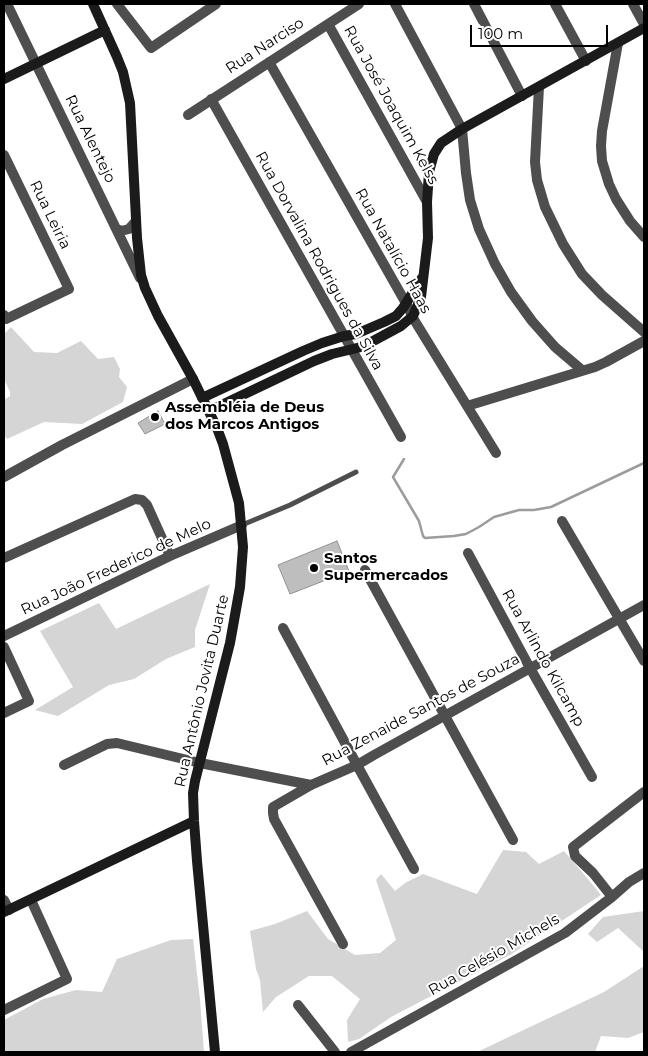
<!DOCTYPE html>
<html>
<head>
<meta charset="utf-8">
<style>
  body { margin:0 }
  #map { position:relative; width:648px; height:1056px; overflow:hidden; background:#fff; font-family:Montserrat,sans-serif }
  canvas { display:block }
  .frame { position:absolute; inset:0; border:5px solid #000; pointer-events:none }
  .scale { position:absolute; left:470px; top:25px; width:138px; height:22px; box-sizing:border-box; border:2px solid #000; border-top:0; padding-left:6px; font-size:15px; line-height:18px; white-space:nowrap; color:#000; -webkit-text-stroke:4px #fff; paint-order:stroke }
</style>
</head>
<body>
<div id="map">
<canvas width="648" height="1056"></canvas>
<div class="frame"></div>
<div class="scale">100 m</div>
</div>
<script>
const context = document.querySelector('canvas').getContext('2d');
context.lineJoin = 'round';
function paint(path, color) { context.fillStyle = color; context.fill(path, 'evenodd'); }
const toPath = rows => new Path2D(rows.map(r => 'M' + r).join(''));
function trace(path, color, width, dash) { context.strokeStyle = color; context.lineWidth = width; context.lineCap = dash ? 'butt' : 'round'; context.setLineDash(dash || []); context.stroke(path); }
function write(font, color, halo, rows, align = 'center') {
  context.font = font + ' Montserrat,sans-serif'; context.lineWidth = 4; context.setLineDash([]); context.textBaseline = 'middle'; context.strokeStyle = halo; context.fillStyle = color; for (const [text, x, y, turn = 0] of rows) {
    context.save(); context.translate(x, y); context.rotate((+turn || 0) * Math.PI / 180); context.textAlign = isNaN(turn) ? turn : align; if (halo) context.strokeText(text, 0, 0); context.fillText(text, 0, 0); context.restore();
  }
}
const green = toPath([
  [11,327,34,352,57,353,81,341,98,359,114,357,120,369,119,377,127,387,123,402,82,424,44,422,7,439,4,435,4,400,10,396,10,392,4,379,4,334],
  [210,584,195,630,195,647,166,659,134,679,109,685,58,716,35,710,73,687,40,631,99,603,116,629],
  [503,850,526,852,539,864,564,851,588,879,601,895,510,955,391,1017,359,1039,348,1042,347,1020,360,999,332,976,309,976,276,997,263,1012,260,980,256,969,250,931,275,924,307,911,328,939,355,955,380,953,396,940,376,880,381,874,395,891,405,883,423,874,477,894],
  [644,911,644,952,618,928,597,942,588,934,603,917],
  [193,939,200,1000,204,1052,4,1052,4,1020,43,999,76,990,102,992,117,959,171,940],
  [644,966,644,1032,628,1038,601,1036,595,1052,477,1052,604,992]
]);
const stream = toPath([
  [404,459,393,477,419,521,423,536,425,538,454,536,466,534,479,527,494,517,519,510,534,510,551,507,644,463]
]);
const building = toPath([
  [158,411,165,424,145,434,138,423,158,411],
  [337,541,349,571,290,594,278,565,337,541]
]);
const lane = toPath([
  [242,525,290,505,356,472]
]);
const street = toPath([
  [7,4,140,278],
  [117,4,151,48,216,4],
  [395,4,462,129,466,173,470,200,479,229,495,264,511,292,532,321,555,347,582,370],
  [474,4,522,96],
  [555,4,586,61],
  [633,4,644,24],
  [328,24,427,202],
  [618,43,602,131,601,146,602,161,609,184,616,199,630,221,644,237],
  [269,62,407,305,413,318,496,453],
  [539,87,535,162,537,180,545,207,563,244,582,274,602,295,644,332],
  [211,99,401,437],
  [188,115,359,4],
  [4,155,69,289,6,319,4,315],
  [117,229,121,231,129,229,136,221],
  [467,406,595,367,606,362,644,341],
  [4,477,62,445,193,379],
  [562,521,644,661],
  [468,553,530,668,592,777],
  [4,558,135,499,142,500,147,505,170,556],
  [365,570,513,840],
  [283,628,357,765,414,869],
  [4,636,170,556,242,525],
  [4,647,29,701,4,713],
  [64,765,107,744,117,743,200,763,311,785],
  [612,897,593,873,575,856,573,847,644,792],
  [4,900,9,910],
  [343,944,274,819,273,813,273,807,311,785,357,765,374,755,644,605],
  [298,1005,335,1052],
  [4,1010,67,979,31,900],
  [351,1052,565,933,612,897,629,882,644,873]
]);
const secondary = toPath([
  [93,4,117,57,123,72,130,103,137,238,141,275,145,288,158,316,193,379,217,428,223,444,239,503,243,547,240,587,230,643,195,781,193,793,194,821,197,861,215,1052],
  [4,79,105,30],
  [202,398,303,351,322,343,344,336,356,334,384,322,396,316,403,308,422,278],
  [209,411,314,361,332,354,361,347,375,340,401,326,413,316,421,297,428,238,427,202,429,172,434,154,441,143,462,129,644,28],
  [4,912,194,821]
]);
const markers = [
  [155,417,5,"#000"],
  [314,568,5,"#000"]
];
const streetNames = [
  ["Rua Narciso",265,46,-33],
  ["Rua José Joaquim Kelss",391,105,61],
  ["Rua Alentejo",90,139,64],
  ["Rua Leiria",50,215,64],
  ["Rua Natalício Haas",393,251,61],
  ["Rua Dorvalina Rodrigues da Silva",319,261,61],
  ["Rua João Frederico de Melo",116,567,-25],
  ["Rua Arlindo Kilcamp",543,658,61],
  ["Rua Antônio Jovita Duarte",202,691,-77],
  ["Rua Zenaide Santos de Souza",421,710,-28],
  ["Rua Celésio Michels",494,955,-30]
];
const poiNames = [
  ["Assembléia de Deus",165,408],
  ["dos Marcos Antigos",165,425],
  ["Santos",324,559],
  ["Supermercados",324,576]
];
paint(green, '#d5d5d5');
trace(stream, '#9c9c9c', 2.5);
paint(building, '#bebebe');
trace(building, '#929292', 1);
trace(lane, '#4e4e4e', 5);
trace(street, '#4e4e4e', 10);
trace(secondary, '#1b1b1b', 10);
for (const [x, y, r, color] of markers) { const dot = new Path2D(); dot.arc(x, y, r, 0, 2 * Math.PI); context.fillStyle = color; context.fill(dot); trace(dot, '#fff', 2); }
write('15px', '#000', '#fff', streetNames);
write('bold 15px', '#000', '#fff', poiNames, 'left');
</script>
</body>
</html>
